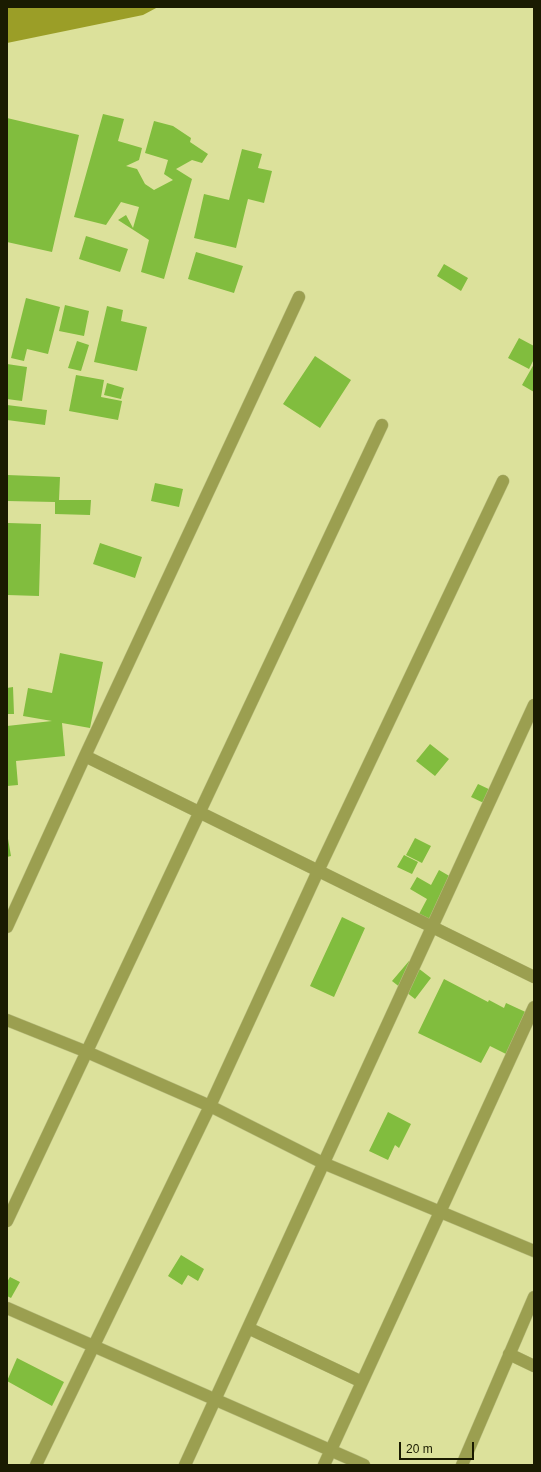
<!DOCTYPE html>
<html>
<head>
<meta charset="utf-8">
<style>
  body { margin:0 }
  #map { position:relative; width:541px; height:1472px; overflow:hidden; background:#dce19b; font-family:Helvetica,sans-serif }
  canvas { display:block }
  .frame { position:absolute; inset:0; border:8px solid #1a1b01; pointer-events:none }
  .scale { position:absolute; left:399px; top:1442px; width:75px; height:18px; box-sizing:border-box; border:2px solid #1a1b01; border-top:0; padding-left:5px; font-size:12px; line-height:14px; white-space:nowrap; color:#1a1b01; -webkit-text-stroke:3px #dce19b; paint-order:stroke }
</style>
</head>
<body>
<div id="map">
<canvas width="541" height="1472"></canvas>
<div class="frame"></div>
<div class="scale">20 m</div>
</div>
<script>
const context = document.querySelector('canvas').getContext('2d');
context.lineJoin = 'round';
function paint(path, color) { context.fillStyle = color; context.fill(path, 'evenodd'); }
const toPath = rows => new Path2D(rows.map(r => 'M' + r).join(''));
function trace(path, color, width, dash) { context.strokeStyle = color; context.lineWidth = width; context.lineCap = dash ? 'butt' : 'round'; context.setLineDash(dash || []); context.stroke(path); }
const forest = toPath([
  [7,7,158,7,143,15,7,43]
]);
const building = toPath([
  [103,114,124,119,118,141,142,148,139,160,126,166,137,169,145,184,154,190,173,180,164,174,168,160,145,153,154,121,173,126,191,138,190,142,208,154,202,163,192,160,176,169,192,179,164,279,141,272,149,240,118,220,126,215,133,228,139,207,121,202,106,225,74,217],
  [7,118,79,135,52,252,7,242],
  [242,149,262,154,258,168,272,171,264,203,248,199,236,248,194,238,204,194,229,200],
  [86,236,128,249,120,272,79,259],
  [196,252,243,266,234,293,188,279],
  [444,264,468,278,461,291,437,276],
  [26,298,60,307,48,354,27,349,24,361,11,358],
  [65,305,89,311,84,336,59,331],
  [107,306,123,310,121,321,147,327,137,371,94,362],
  [519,338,534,346,534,359,529,369,508,358],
  [77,341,89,345,81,371,68,368],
  [315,356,351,380,320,428,283,404],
  [7,364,27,367,22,401,7,399],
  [534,364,534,392,522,385],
  [76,375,104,380,101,397,122,401,118,420,69,411],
  [107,383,124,388,121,399,104,395],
  [7,405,47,410,45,425,7,420],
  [7,475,60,477,59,500,91,500,90,515,55,514,55,502,7,501],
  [155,483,183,489,179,507,151,501],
  [8,523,41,524,39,596,7,595],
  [100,543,142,557,135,578,93,564],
  [60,653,103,662,90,728,62,723,65,756,16,761,18,785,7,786,7,726,52,721,23,716,28,688,52,693],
  [13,687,14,714,7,714,7,688],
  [430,744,449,759,435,776,416,761],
  [478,784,495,792,488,805,471,797],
  [7,833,11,856,7,857],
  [415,838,431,846,422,863,406,855],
  [404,855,418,862,412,874,397,867],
  [439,870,458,881,433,925,418,916,427,899,410,889,417,877,431,885],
  [342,917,365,928,334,997,310,986],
  [409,961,431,978,415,999,392,981],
  [444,979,488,1002,489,1000,504,1008,506,1003,532,1015,512,1057,490,1046,481,1063,418,1033],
  [388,1112,411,1124,399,1148,395,1145,388,1160,369,1151],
  [181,1255,204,1269,198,1281,188,1275,182,1285,168,1276],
  [10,1277,20,1282,11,1298,7,1296,7,1282],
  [17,1358,64,1382,52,1406,7,1381]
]);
const street = toPath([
  [85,756,534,977],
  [7,927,85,756,299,297],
  [7,1020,87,1052,210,1106,323,1163,534,1251],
  [7,1221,382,425],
  [7,1308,364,1465],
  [248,1328,362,1382],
  [509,1354,534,1366],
  [36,1465,210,1106,318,871,503,481],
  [185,1465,534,705],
  [324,1465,534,1007],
  [462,1465,534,1297]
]);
paint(forest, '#9b9e27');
paint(building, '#81bd3e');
trace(street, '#b9bd7f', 13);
trace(street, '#9b9f50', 12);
</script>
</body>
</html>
